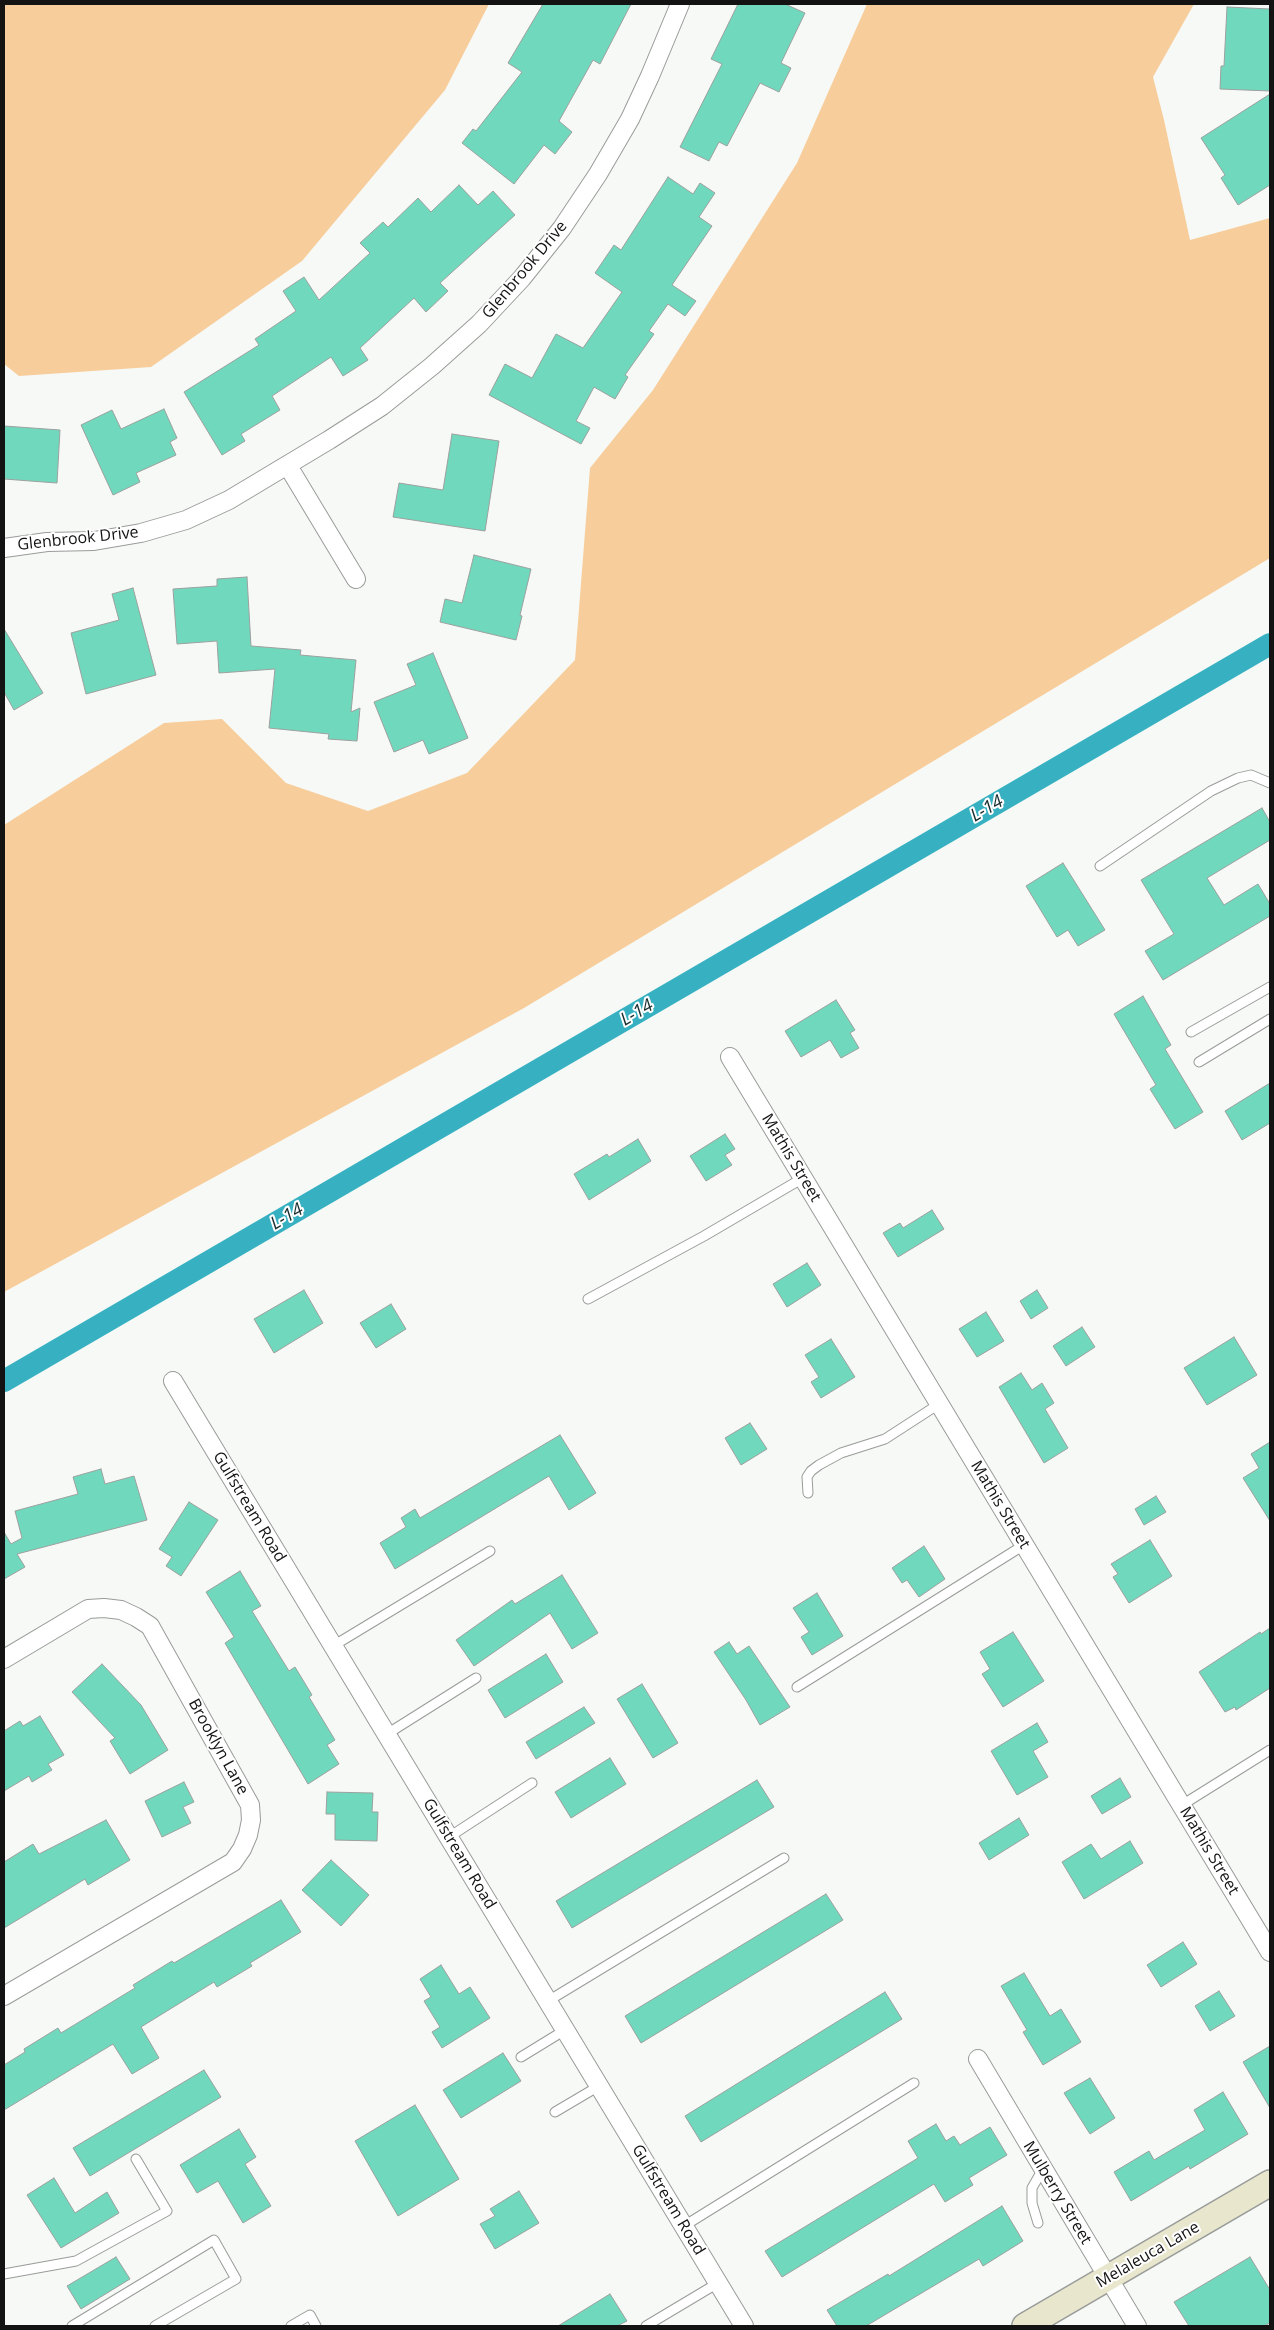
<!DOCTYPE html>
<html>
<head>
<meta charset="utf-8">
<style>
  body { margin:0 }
  #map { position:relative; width:1274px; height:2330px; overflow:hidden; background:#f6f9f5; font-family:"Open Sans",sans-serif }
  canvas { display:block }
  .frame { position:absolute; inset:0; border:5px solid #121312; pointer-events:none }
</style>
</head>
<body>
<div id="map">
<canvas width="1274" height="2330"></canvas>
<div class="frame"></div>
</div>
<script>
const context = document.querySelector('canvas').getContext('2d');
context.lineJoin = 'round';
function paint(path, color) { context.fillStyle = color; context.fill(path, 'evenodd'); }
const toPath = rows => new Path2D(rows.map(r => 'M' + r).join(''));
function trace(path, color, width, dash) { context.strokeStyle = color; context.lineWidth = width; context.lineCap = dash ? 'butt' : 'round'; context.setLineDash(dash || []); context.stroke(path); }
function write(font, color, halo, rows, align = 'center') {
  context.font = font + ' "Open Sans",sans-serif'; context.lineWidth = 4; context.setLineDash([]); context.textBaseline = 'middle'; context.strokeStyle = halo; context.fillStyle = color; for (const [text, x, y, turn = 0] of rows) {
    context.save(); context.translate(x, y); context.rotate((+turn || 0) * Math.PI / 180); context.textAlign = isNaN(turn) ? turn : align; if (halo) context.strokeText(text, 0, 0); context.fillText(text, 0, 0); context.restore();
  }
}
const green = toPath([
  [4,4,489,4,445,90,302,261,151,367,19,376,4,364],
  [867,4,1194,4,1153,77,1164,120,1190,240,1270,218,1270,558,524,1008,4,1292,4,825,164,723,222,719,286,783,368,811,467,773,575,660,590,468,653,390,797,163]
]);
const canal = toPath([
  [4,1381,1270,644]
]);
const building = toPath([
  [543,4,631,4,600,64,593,60,559,121,572,132,555,154,544,145,514,184,462,143,473,129,476,131,522,72,508,63,543,4],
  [738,4,785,4,805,13,781,63,791,68,779,92,760,83,727,146,719,142,709,161,680,147,722,64,711,59,738,4],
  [1227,7,1270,9,1270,91,1220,89,1221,66,1224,66,1227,7],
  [1270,94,1270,185,1238,205,1221,178,1225,175,1201,138,1270,94],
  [668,177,693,194,700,183,715,193,699,217,712,226,672,285,696,301,685,316,668,304,649,331,654,334,625,375,628,377,615,399,594,387,576,421,590,428,581,444,489,395,505,364,532,378,556,334,583,348,622,292,595,273,614,245,621,250,668,177],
  [459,185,478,205,493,191,515,215,440,283,448,291,426,312,414,298,360,348,368,360,343,376,331,357,272,396,280,410,241,434,245,441,222,455,184,392,259,345,255,339,296,311,283,291,304,277,319,300,370,253,360,243,383,222,388,227,418,198,431,212,459,185],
  [164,409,177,438,170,442,176,455,136,473,140,482,113,495,81,425,112,410,121,429,164,409],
  [4,426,60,430,57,483,4,479,4,426],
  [452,434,499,441,485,531,393,517,399,483,443,490,452,434],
  [474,555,531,569,520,615,522,616,516,640,440,622,445,599,462,603,474,555],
  [247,577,251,646,301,650,300,655,356,660,351,712,360,708,357,741,328,739,329,734,269,728,275,669,219,673,217,641,177,644,173,589,217,586,217,579,247,577],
  [133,588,156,675,86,694,71,633,119,620,112,594,133,588],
  [4,629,43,693,14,710,4,692,4,629],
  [433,653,468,738,429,754,423,740,394,752,374,702,416,685,407,664,433,653],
  [1262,808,1270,822,1270,840,1207,878,1224,905,1258,884,1270,904,1270,916,1163,980,1145,951,1174,934,1141,880,1262,808],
  [1063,863,1105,930,1078,946,1068,930,1057,937,1026,886,1063,863],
  [1143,996,1171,1045,1165,1049,1203,1112,1175,1129,1150,1089,1156,1085,1114,1014,1143,996],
  [836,1000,855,1030,850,1033,859,1048,841,1058,830,1040,801,1057,785,1031,836,1000],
  [1270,1083,1270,1123,1242,1140,1225,1111,1270,1083],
  [725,1134,735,1149,725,1155,732,1165,706,1181,690,1156,725,1134],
  [638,1139,651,1161,589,1200,574,1174,607,1154,609,1157,638,1139],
  [932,1210,944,1229,898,1257,883,1233,900,1223,903,1228,932,1210],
  [807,1263,821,1285,787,1307,773,1284,807,1263],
  [304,1290,323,1323,274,1353,254,1319,304,1290],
  [1037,1290,1048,1308,1031,1319,1020,1301,1037,1290],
  [391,1304,406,1329,376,1348,360,1323,391,1304],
  [986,1312,1004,1341,977,1357,959,1329,986,1312],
  [1082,1327,1095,1347,1066,1366,1053,1346,1082,1327],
  [1234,1337,1257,1375,1207,1405,1184,1368,1234,1337],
  [831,1339,855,1377,821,1398,811,1382,819,1377,805,1355,831,1339],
  [1021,1373,1032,1390,1042,1383,1054,1403,1045,1409,1068,1448,1044,1463,999,1387,1021,1373],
  [750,1423,767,1449,741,1465,725,1438,750,1423],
  [560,1435,596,1493,569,1510,549,1476,395,1569,380,1543,406,1527,401,1518,415,1509,420,1518,560,1435],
  [1270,1442,1270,1521,1243,1478,1259,1468,1251,1454,1270,1442],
  [101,1469,105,1484,134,1476,147,1520,17,1554,25,1567,4,1579,4,1532,11,1544,22,1538,15,1511,78,1494,73,1477,101,1469],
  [1156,1496,1166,1512,1144,1525,1135,1509,1156,1496],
  [189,1502,218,1520,181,1576,166,1566,172,1557,159,1549,189,1502],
  [1150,1540,1172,1576,1129,1603,1113,1577,1118,1574,1111,1564,1150,1540],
  [924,1546,945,1579,919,1597,907,1580,902,1583,892,1568,924,1546],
  [240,1571,261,1606,252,1611,289,1671,295,1667,312,1695,309,1697,335,1740,327,1745,339,1764,308,1784,225,1643,234,1637,206,1592,240,1571],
  [562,1575,598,1633,572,1649,550,1613,474,1666,456,1640,512,1600,515,1604,562,1575],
  [817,1593,843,1636,812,1655,801,1637,809,1632,793,1608,817,1593],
  [1270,1628,1270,1688,1236,1710,1235,1707,1225,1712,1199,1672,1260,1632,1261,1634,1270,1628],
  [1013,1632,1044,1681,1003,1707,982,1674,990,1669,980,1652,1013,1632],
  [729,1642,737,1654,749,1646,790,1707,760,1725,746,1700,714,1652,729,1642],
  [546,1654,563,1682,505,1718,488,1690,546,1654],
  [102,1664,141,1705,168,1750,130,1774,110,1741,115,1738,72,1692,102,1664],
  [642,1684,678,1743,653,1758,617,1699,642,1684],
  [584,1707,595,1723,536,1759,526,1742,584,1707],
  [40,1716,64,1755,48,1764,52,1770,32,1782,29,1776,4,1791,4,1731,20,1721,23,1726,40,1716],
  [1037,1723,1048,1742,1033,1751,1048,1777,1017,1795,991,1751,1037,1723],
  [610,1758,626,1784,571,1818,555,1792,610,1758],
  [1120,1778,1131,1797,1102,1814,1091,1796,1120,1778],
  [757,1780,774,1807,572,1928,556,1901,757,1780],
  [184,1782,194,1802,183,1807,191,1823,162,1837,145,1801,184,1782],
  [327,1792,373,1793,372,1812,378,1812,377,1841,335,1840,335,1814,326,1814,327,1792],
  [1019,1818,1029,1835,989,1860,979,1843,1019,1818],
  [106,1820,130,1860,88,1885,85,1879,4,1928,4,1862,33,1844,39,1854,106,1820],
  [1130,1841,1143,1863,1084,1899,1062,1862,1091,1844,1101,1859,1130,1841],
  [331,1860,369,1895,341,1926,302,1890,331,1860],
  [826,1894,843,1920,641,2043,625,2016,826,1894],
  [281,1900,301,1932,250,1963,252,1966,217,1987,214,1982,141,2027,159,2058,132,2074,113,2044,4,2110,4,2065,25,2052,24,2049,58,2028,61,2033,135,1988,133,1985,172,1961,174,1963,281,1900],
  [1183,1942,1197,1964,1161,1987,1147,1965,1183,1942],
  [441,1965,459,1994,470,1987,490,2018,442,2048,432,2032,440,2027,424,2001,431,1997,420,1979,441,1965],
  [1024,1973,1050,2016,1061,2009,1081,2042,1043,2065,1023,2032,1027,2030,1001,1986,1024,1973],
  [1219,1991,1235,2016,1210,2031,1195,2006,1219,1991],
  [885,1992,902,2019,701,2142,685,2116,885,1992],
  [1270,2046,1270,2108,1243,2062,1270,2046],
  [503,2053,521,2081,461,2118,443,2090,503,2053],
  [204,2070,221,2097,90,2176,73,2148,204,2070],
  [1090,2078,1115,2118,1090,2134,1064,2093,1090,2078],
  [1223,2092,1248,2134,1190,2169,1189,2166,1131,2201,1114,2172,1149,2151,1154,2160,1205,2130,1194,2110,1223,2092],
  [415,2105,459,2179,398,2216,355,2141,415,2105],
  [936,2124,946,2141,954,2136,960,2145,990,2127,1007,2155,969,2178,973,2185,945,2202,934,2184,782,2277,765,2251,918,2158,908,2141,936,2124],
  [239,2129,256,2157,245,2164,271,2206,243,2223,218,2181,197,2193,180,2165,239,2129],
  [54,2178,75,2213,107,2192,119,2213,61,2248,27,2195,54,2178],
  [519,2191,539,2223,495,2249,480,2224,495,2216,490,2209,519,2191],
  [1002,2206,1023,2241,983,2266,979,2259,866,2326,837,2326,827,2310,888,2274,889,2276,1002,2206],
  [116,2257,130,2279,81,2309,67,2286,116,2257],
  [1250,2257,1270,2290,1270,2323,1264,2326,1189,2326,1174,2302,1250,2257],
  [610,2294,627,2321,617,2326,558,2326,610,2294]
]);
const lane = toPath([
  [1100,866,1211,791,1238,778,1251,775,1270,783],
  [1191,1032,1270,987],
  [1199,1062,1270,1019],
  [588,1299,704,1236,803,1178],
  [808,1493,807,1477,811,1471,819,1465,841,1453,885,1439,939,1404],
  [333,1646,490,1551],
  [797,1687,1024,1545],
  [387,1734,476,1678],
  [1182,1805,1270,1750],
  [449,1837,532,1783],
  [548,2001,784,1858],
  [521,2057,565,2030],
  [555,2112,599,2086],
  [1038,2223,1032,2203,1032,2188,1043,2169],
  [684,2226,914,2083],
  [4,2274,76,2261,167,2211,136,2159],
  [72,2326,214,2240,236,2279,155,2326],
  [291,2326,310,2315,316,2326],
  [646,2326,718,2283]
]);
const street = toPath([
  [288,466,356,579],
  [4,548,47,542,94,541,141,533,186,520,229,500,329,440,382,406,432,366,479,324,522,278,562,228,598,174,630,119,650,76,680,4],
  [730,1057,1270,1952],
  [173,1381,744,2326],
  [4,1659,88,1609,104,1608,121,1610,136,1617,150,1626,250,1805,251,1820,248,1835,242,1849,233,1862,4,1996],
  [978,2059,1137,2326]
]);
const secondary = toPath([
  [1025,2326,1270,2183]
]);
const streetNames = [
  ["Glenbrook Drive",525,270,-50],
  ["Glenbrook Drive",78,539,-6],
  ["Mathis Street",791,1158,59],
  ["Mathis Street",1000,1505,59],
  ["Gulfstream Road",249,1507,59],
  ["Brooklyn Lane",218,1747,61],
  ["Mathis Street",1209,1851,59],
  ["Gulfstream Road",459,1854,59],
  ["Mulberry Street",1057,2193,59],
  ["Gulfstream Road",668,2200,59],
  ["Melaleuca Lane",1148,2255,-30]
];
const waterNames = [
  ["L-14",987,809,-30],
  ["L-14",637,1013,-30],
  ["L-14",287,1217,-30]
];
paint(green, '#f8cd9c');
trace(canal, '#37b1c2', 22);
paint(building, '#70d9bd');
trace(building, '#9ca09e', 1);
trace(lane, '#999c99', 11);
trace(street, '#999c99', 20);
trace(secondary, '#999c99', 28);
trace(lane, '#fff', 9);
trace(street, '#fff', 18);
trace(secondary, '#e8e7ce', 25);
write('16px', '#121312', '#fff', streetNames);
write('italic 18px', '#182d30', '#fff', waterNames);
</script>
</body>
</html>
